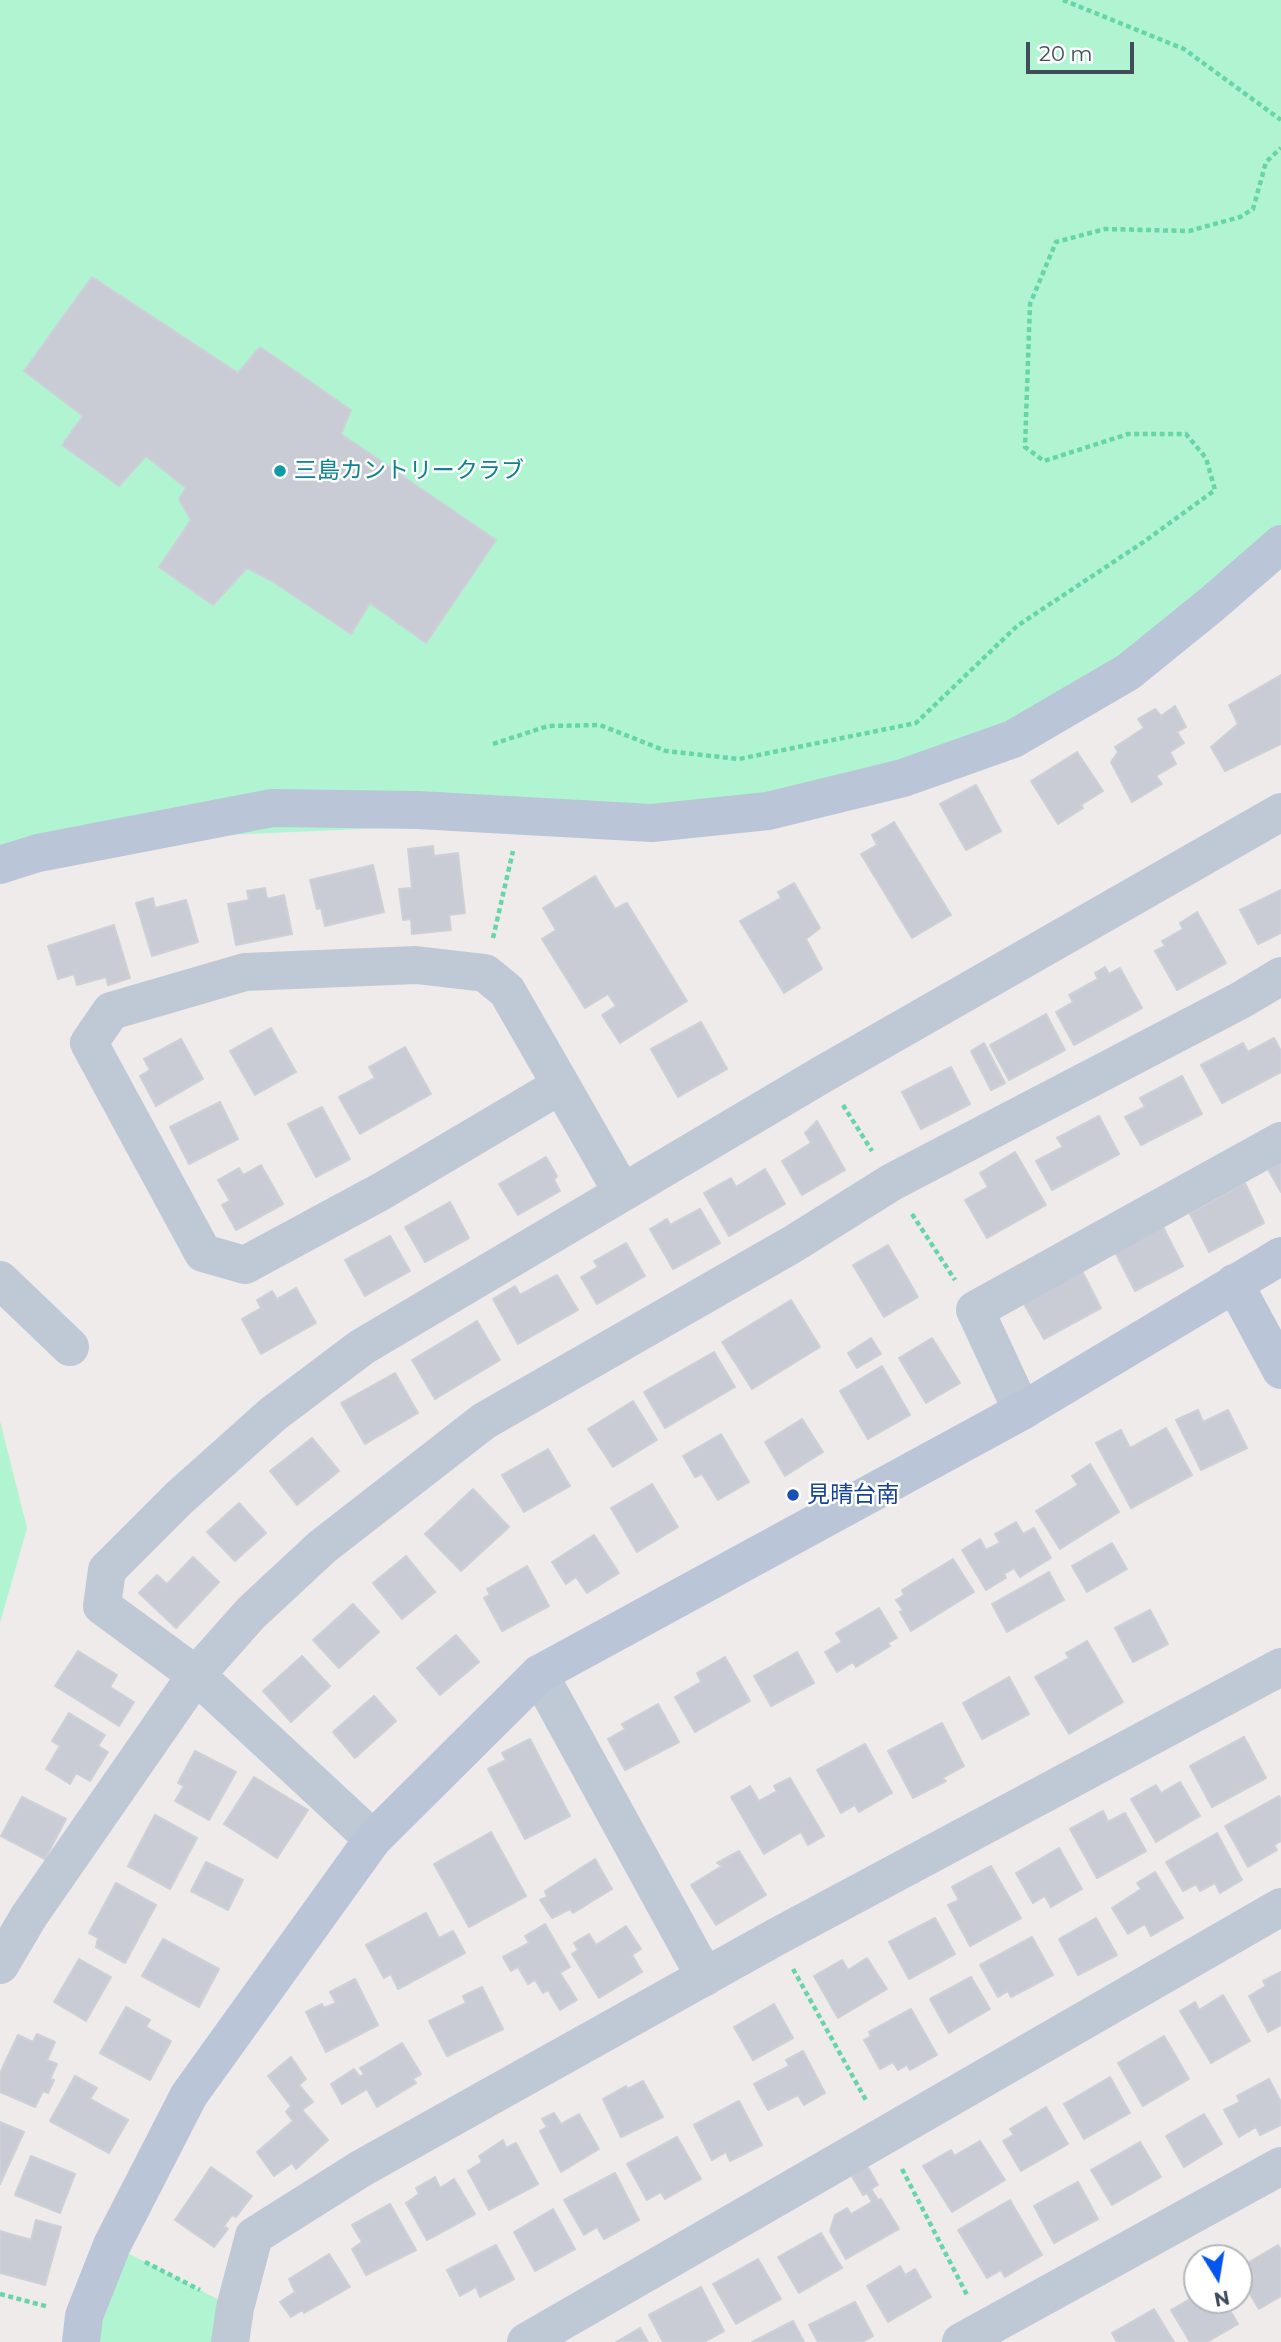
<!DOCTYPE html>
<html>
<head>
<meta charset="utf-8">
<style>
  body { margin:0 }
  #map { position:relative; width:1281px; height:2342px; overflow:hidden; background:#efebea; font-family:Montserrat,sans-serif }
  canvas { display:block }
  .north { position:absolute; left:1183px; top:2244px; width:70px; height:70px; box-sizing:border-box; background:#fff; border:2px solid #b3b7bd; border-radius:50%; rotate:169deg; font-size:19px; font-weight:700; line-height:28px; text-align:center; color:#414c5b }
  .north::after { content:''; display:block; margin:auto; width:24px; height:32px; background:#0355f0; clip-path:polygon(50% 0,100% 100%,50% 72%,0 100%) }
  .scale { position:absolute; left:1026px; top:42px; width:108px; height:32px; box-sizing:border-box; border:4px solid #414c5b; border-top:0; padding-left:9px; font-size:21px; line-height:24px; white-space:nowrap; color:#414c5b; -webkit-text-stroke:5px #fff; paint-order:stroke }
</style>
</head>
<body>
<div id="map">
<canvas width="1281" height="2342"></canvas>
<div class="north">N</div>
<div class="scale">20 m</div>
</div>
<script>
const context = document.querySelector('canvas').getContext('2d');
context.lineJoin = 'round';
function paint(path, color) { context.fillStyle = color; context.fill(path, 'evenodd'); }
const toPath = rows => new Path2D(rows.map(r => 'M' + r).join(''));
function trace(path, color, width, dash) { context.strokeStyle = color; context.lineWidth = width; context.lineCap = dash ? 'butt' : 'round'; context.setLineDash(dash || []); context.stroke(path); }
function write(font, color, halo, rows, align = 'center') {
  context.font = font + ' Montserrat,"Noto Sans JP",sans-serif'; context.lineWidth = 5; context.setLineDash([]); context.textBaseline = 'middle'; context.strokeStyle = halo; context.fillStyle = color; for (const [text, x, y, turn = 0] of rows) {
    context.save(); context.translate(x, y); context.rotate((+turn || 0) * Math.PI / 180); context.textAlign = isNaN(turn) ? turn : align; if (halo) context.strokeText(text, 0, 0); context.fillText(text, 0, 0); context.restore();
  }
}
const green = toPath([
  [0,0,1281,0,1281,538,1073,705,768,811,0,845],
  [0,1421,27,1528,0,1623],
  [112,2245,235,2308,230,2342,81,2342]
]);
const building = toPath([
  [92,277,238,373,260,347,351,410,341,434,496,540,426,643,370,603,351,634,272,581,247,568,213,605,159,567,191,520,179,499,186,488,146,456,119,486,62,445,83,416,24,371,92,277],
  [1281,675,1281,744,1225,771,1211,747,1238,724,1229,705,1281,675],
  [1175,706,1186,727,1177,732,1184,743,1170,752,1176,764,1156,776,1162,784,1132,802,1111,762,1118,752,1115,747,1144,728,1138,719,1155,709,1161,716,1175,706],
  [1077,752,1103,791,1081,805,1083,808,1058,824,1031,781,1077,752],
  [976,785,1001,831,966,850,940,804,976,785],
  [894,822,951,915,912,938,861,854,877,845,872,835,894,822],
  [433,846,434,856,458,853,465,913,449,915,451,930,412,934,411,919,403,920,399,889,412,888,408,849,433,846],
  [373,865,384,912,325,926,321,908,317,909,310,880,373,865],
  [595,876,615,909,627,903,687,1001,620,1043,602,1015,616,1006,608,994,585,1008,542,939,556,930,543,908,595,876],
  [794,883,820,928,806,939,822,969,784,993,740,921,781,898,778,892,794,883],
  [265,888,267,899,284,895,292,934,236,945,228,904,249,900,247,891,265,888],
  [1281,890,1281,933,1258,944,1240,910,1281,890],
  [153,898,155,908,186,900,198,942,152,956,136,903,153,898],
  [1197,912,1226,963,1177,990,1155,951,1165,946,1162,941,1183,929,1180,923,1197,912],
  [114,925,130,978,108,985,106,977,77,985,74,974,58,979,48,946,114,925],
  [1105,967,1109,974,1120,968,1142,1008,1074,1045,1056,1012,1073,1002,1069,995,1098,979,1095,973,1105,967],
  [1046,1014,1065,1050,1009,1080,990,1045,1046,1014],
  [701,1022,727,1069,678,1097,651,1049,701,1022],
  [271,1028,296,1072,255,1095,230,1051,271,1028],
  [1274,1038,1281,1051,1281,1072,1222,1103,1201,1065,1243,1043,1248,1052,1274,1038],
  [181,1039,203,1079,156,1106,140,1076,150,1070,144,1059,181,1039],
  [984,1043,1005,1083,991,1090,971,1051,984,1043],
  [405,1047,431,1094,360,1134,339,1097,375,1078,369,1067,405,1047],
  [951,1067,970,1104,921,1129,902,1092,951,1067],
  [1182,1076,1202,1114,1141,1145,1125,1117,1145,1107,1140,1098,1182,1076],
  [220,1102,238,1139,189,1164,170,1127,220,1102],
  [322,1107,350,1159,316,1177,288,1124,322,1107],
  [1099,1116,1119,1154,1052,1190,1036,1161,1063,1147,1057,1138,1099,1116],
  [817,1121,845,1170,802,1195,782,1161,811,1143,805,1133,817,1121],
  [1015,1152,1046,1205,987,1238,965,1200,988,1187,980,1173,1015,1152],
  [546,1157,557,1176,554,1180,560,1191,518,1215,499,1184,546,1157],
  [1281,1162,1281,1192,1268,1169,1281,1162],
  [261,1165,283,1204,236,1230,222,1205,230,1201,218,1180,239,1168,243,1175,261,1165],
  [765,1169,785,1204,729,1236,704,1193,731,1178,736,1187,765,1169],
  [1245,1183,1264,1223,1209,1252,1190,1214,1245,1183],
  [450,1202,469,1238,425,1262,405,1227,450,1202],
  [700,1209,720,1243,673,1269,650,1229,667,1219,670,1225,700,1209],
  [1163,1227,1183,1266,1135,1291,1115,1252,1163,1227],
  [390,1236,410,1271,365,1296,345,1260,390,1236],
  [626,1243,645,1276,597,1304,581,1277,598,1267,594,1261,626,1243],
  [888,1245,918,1297,884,1317,853,1265,888,1245],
  [1081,1269,1101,1308,1044,1339,1023,1302,1081,1269],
  [557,1275,578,1310,518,1344,493,1299,515,1286,520,1295,557,1275],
  [296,1288,316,1323,261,1354,242,1319,261,1308,257,1300,272,1291,277,1299,296,1288],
  [791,1300,820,1347,752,1389,722,1342,791,1300],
  [477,1321,500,1360,435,1399,412,1360,477,1321],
  [871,1338,881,1354,857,1368,848,1353,871,1338],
  [932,1338,960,1383,926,1403,899,1358,932,1338],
  [714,1352,735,1387,665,1428,644,1392,714,1352],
  [882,1366,910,1415,868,1439,840,1391,882,1366],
  [395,1373,418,1413,365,1444,341,1403,395,1373],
  [633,1401,657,1440,613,1467,588,1429,633,1401],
  [1198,1410,1203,1422,1228,1410,1247,1448,1201,1470,1176,1420,1198,1410],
  [802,1419,823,1452,785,1476,765,1442,802,1419],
  [1166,1428,1192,1475,1131,1508,1096,1443,1121,1430,1130,1448,1166,1428],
  [721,1434,749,1482,718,1500,702,1474,695,1477,683,1456,721,1434],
  [312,1438,339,1471,297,1505,270,1471,312,1438],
  [548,1449,570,1486,524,1512,502,1475,548,1449],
  [1090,1464,1119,1512,1060,1549,1036,1511,1078,1485,1072,1476,1090,1464],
  [652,1484,678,1527,637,1552,611,1508,652,1484],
  [473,1489,509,1527,461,1571,425,1534,473,1489],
  [239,1503,266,1533,235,1561,207,1532,239,1503],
  [1016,1522,1023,1534,1034,1528,1051,1558,1020,1577,1014,1568,1004,1574,1006,1578,986,1590,962,1550,980,1539,986,1550,1000,1543,995,1534,1016,1522],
  [594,1535,619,1573,587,1593,576,1577,566,1584,552,1562,594,1535],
  [1112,1543,1127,1569,1087,1592,1072,1566,1112,1543],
  [406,1556,435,1592,402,1619,373,1583,406,1556],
  [193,1557,219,1582,176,1628,139,1593,157,1575,167,1584,193,1557],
  [953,1559,974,1592,911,1631,900,1612,903,1610,896,1600,904,1595,902,1590,953,1559],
  [527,1566,549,1606,502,1631,484,1598,490,1595,487,1589,527,1566],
  [1049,1572,1064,1600,1007,1632,992,1604,1049,1572],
  [353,1604,379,1632,339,1668,313,1640,353,1604],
  [879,1608,897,1638,888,1643,890,1646,856,1667,853,1662,837,1672,825,1652,842,1642,836,1633,879,1608],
  [1150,1610,1168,1644,1133,1662,1115,1628,1150,1610],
  [456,1635,479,1662,440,1695,417,1668,456,1635],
  [1087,1641,1123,1702,1069,1734,1035,1677,1069,1658,1066,1653,1087,1641],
  [78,1651,117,1675,110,1687,134,1702,119,1726,55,1686,78,1651],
  [797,1652,814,1683,771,1706,754,1676,797,1652],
  [302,1656,330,1686,291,1722,263,1691,302,1656],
  [725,1657,750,1701,695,1732,675,1697,701,1682,697,1673,725,1657],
  [1009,1677,1029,1714,982,1739,963,1703,1009,1677],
  [374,1696,396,1721,355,1758,333,1732,374,1696],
  [658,1704,679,1742,625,1770,608,1739,625,1729,622,1724,658,1704],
  [69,1713,105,1735,98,1746,108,1752,90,1781,76,1773,70,1784,46,1769,60,1746,52,1741,69,1713],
  [942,1723,964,1766,942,1778,946,1781,913,1798,888,1751,942,1723],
  [1244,1737,1266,1778,1212,1807,1190,1766,1244,1737],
  [530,1739,570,1816,525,1839,488,1769,506,1760,502,1753,530,1739],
  [865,1744,892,1793,859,1812,855,1805,841,1813,817,1770,865,1744],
  [195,1751,236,1772,209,1820,175,1801,184,1786,178,1783,195,1751],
  [254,1777,308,1810,277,1858,224,1824,254,1777],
  [790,1778,824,1836,808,1845,801,1832,764,1854,731,1797,750,1786,759,1801,777,1791,774,1786,790,1778],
  [1180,1782,1200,1816,1156,1842,1131,1799,1156,1785,1161,1793,1180,1782],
  [1279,1796,1281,1800,1281,1841,1274,1845,1277,1850,1248,1867,1225,1826,1279,1796],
  [22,1797,66,1819,45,1859,1,1836,22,1797],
  [1103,1811,1108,1822,1125,1813,1146,1851,1097,1878,1070,1829,1103,1811],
  [155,1815,197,1838,170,1889,128,1866,155,1815],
  [491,1832,526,1896,469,1927,434,1864,491,1832],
  [1217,1833,1242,1880,1220,1893,1215,1883,1200,1891,1196,1884,1183,1891,1166,1862,1217,1833],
  [1059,1848,1082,1889,1051,1907,1045,1896,1033,1903,1016,1873,1059,1848],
  [739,1851,766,1895,716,1925,691,1885,722,1866,717,1863,739,1851],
  [595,1859,612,1889,573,1913,570,1909,552,1918,540,1900,547,1897,545,1891,595,1859],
  [206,1862,243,1880,228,1910,191,1891,206,1862],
  [991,1866,1021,1918,970,1946,948,1905,959,1900,952,1887,991,1866],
  [1155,1872,1183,1918,1151,1936,1145,1924,1128,1934,1112,1908,1141,1889,1137,1883,1155,1872],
  [116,1883,156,1905,125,1963,96,1947,98,1938,89,1933,116,1883],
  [426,1913,439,1938,453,1931,465,1953,398,1989,391,1974,384,1978,366,1945,426,1913],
  [935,1918,955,1954,909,1979,889,1942,935,1918],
  [1096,1918,1117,1955,1078,1975,1059,1939,1096,1918],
  [545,1924,570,1967,560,1973,577,2000,560,2010,548,1990,543,1993,535,1980,528,1984,518,1967,511,1971,503,1957,529,1943,525,1936,545,1924],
  [626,1926,641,1949,632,1955,642,1972,599,1998,572,1954,578,1950,574,1943,589,1934,596,1945,626,1926],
  [1032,1937,1053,1975,1011,1997,1008,1991,998,1997,980,1965,1032,1937],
  [163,1939,219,1969,199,2007,142,1976,163,1939],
  [867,1958,887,1989,838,2018,814,1976,842,1960,848,1970,867,1958],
  [79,1959,111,1977,86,2021,54,2002,79,1959],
  [1281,1972,1281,2025,1268,2032,1249,1996,1266,1986,1263,1981,1281,1972],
  [971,1977,990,2009,949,2033,930,1999,971,1977],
  [355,1979,378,2025,326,2052,306,2012,322,2004,324,2008,336,2003,330,1992,355,1979],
  [482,1987,503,2029,447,2056,429,2021,466,2003,463,1996,482,1987],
  [1223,1995,1250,2041,1211,2063,1180,2011,1195,2002,1199,2010,1223,1995],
  [774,2004,793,2038,753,2060,734,2027,774,2004],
  [126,2007,150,2020,146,2027,171,2041,150,2080,100,2053,126,2007],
  [911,2009,937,2055,910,2070,907,2065,898,2070,893,2062,880,2069,864,2040,871,2036,869,2032,911,2009],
  [37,2034,55,2042,47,2060,57,2064,50,2079,54,2080,48,2093,43,2091,35,2107,0,2092,0,2073,18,2035,33,2042,37,2034],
  [1164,2036,1189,2079,1143,2106,1118,2063,1164,2036],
  [402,2043,421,2074,413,2079,416,2083,377,2107,367,2089,342,2104,331,2084,354,2069,360,2077,364,2074,360,2068,402,2043],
  [803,2051,825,2093,804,2105,798,2095,768,2110,754,2084,789,2066,786,2060,803,2051],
  [291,2057,306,2079,299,2085,313,2102,302,2110,328,2140,296,2169,292,2163,274,2176,257,2152,293,2121,286,2112,291,2106,268,2076,291,2057],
  [75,2076,97,2088,90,2099,128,2120,109,2153,50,2121,75,2076],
  [1110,2077,1130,2113,1084,2139,1064,2104,1110,2077],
  [1269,2079,1281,2102,1281,2125,1260,2135,1256,2127,1239,2137,1224,2110,1240,2102,1237,2096,1269,2079],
  [643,2081,663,2117,621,2137,603,2099,626,2086,628,2089,643,2081],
  [739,2101,762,2145,730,2161,726,2152,712,2160,694,2125,739,2101],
  [1046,2107,1068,2144,1021,2171,1003,2141,1014,2135,1010,2129,1046,2107],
  [554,2113,561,2124,579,2114,599,2149,561,2172,540,2131,547,2127,542,2119,554,2113],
  [1204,2114,1222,2144,1184,2167,1166,2136,1204,2114],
  [0,2122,24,2132,0,2184,0,2122],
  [677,2137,701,2179,665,2199,661,2192,647,2200,627,2164,677,2137],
  [503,2140,506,2148,516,2143,538,2184,489,2210,468,2171,482,2162,479,2156,503,2140],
  [980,2141,1005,2180,952,2212,923,2166,951,2150,954,2156,980,2141],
  [1140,2142,1161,2177,1112,2205,1091,2170,1140,2142],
  [31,2156,75,2174,60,2213,15,2195,31,2156],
  [866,2164,878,2185,871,2189,878,2200,881,2199,899,2229,846,2259,830,2231,835,2215,847,2208,851,2214,872,2202,867,2193,863,2195,850,2173,866,2164],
  [211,2167,252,2196,236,2217,232,2215,224,2226,228,2229,214,2247,175,2220,211,2167],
  [615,2173,639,2220,604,2239,597,2227,584,2235,564,2200,615,2173],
  [435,2177,440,2188,454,2179,475,2214,427,2240,406,2203,419,2194,416,2188,435,2177],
  [1078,2182,1098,2219,1054,2243,1034,2206,1078,2182],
  [1010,2200,1042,2255,1005,2277,1001,2270,987,2278,958,2230,1010,2200],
  [390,2204,416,2250,366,2275,352,2249,362,2242,352,2225,390,2204],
  [553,2209,575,2249,535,2271,514,2232,553,2209],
  [36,2220,61,2227,45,2285,0,2273,0,2231,31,2240,36,2220],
  [821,2233,842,2268,799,2293,778,2257,821,2233],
  [496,2245,514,2279,480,2297,476,2287,460,2296,447,2270,496,2245],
  [1278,2245,1281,2250,1281,2296,1259,2309,1239,2276,1239,2268,1278,2245],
  [329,2254,350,2287,304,2313,302,2310,291,2317,280,2302,295,2292,289,2279,329,2254],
  [758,2259,781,2299,736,2324,713,2284,758,2259],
  [900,2266,905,2275,915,2269,931,2297,888,2322,867,2286,900,2266],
  [701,2287,724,2331,704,2342,663,2342,649,2315,701,2287],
  [1197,2295,1197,2300,1224,2300,1238,2324,1207,2342,1190,2342,1171,2310,1197,2295],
  [855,2302,873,2336,862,2342,818,2342,809,2325,855,2302],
  [1154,2309,1174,2342,1117,2342,1112,2333,1154,2309],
  [793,2321,804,2342,752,2342,793,2321],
  [640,2328,648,2342,616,2342,640,2328]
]);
const path = toPath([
  [1063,0,1184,49,1281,120],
  [493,744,548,726,600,725,666,751,739,759,916,723,1017,626,1145,541,1215,490,1206,458,1186,434,1128,434,1044,461,1025,447,1030,304,1056,242,1105,229,1189,231,1240,217,1253,209,1266,162,1281,148],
  [493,938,513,851],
  [843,1105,872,1151],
  [912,1214,955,1280],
  [793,1969,867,2102],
  [902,2169,967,2295],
  [145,2262,200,2290],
  [0,2294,49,2307]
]);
const street = toPath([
  [416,965,485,973,507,991,561,1085,382,1191,245,1265,203,1253,89,1043,111,1011,245,972,416,965],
  [561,1085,622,1192],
  [0,1280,70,1347],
  [1022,1411,975,1310,1281,1141],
  [539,1674,705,1977],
  [373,1839,196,1675,102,1606,107,1570,179,1498,273,1414,362,1347,823,1074,1281,812],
  [0,1965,29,1916,196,1675,251,1613,322,1547,484,1421,793,1244,892,1182,1241,1000,1281,976],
  [230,2342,235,2308,254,2236,362,2168,776,1937,1281,1667],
  [526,2342,1281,1907],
  [961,2342,1281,2166]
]);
const secondary = toPath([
  [0,865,38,853,272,808,418,810,652,823,768,811,903,778,1013,739,1128,672,1212,604,1281,544],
  [1234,1283,1281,1370],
  [81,2342,84,2316,112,2245,189,2095,373,1839,539,1674,1022,1411,1281,1256]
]);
const markers = [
  [280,471,7,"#0f9aa8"],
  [793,1495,7,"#1a4fb4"]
];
const cultureNames = [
  ["三島カントリークラブ",294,471]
];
const transitNames = [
  ["見晴台南",807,1495]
];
paint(green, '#b1f4d1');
paint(building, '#c9ccd4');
trace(building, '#ced0d8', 2);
trace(path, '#66d5a8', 4.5, [5, 3.5]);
trace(street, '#bfc9d5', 38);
trace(secondary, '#bac6d8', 38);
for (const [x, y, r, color] of markers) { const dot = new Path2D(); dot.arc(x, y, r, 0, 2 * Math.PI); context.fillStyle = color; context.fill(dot); trace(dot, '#fff', 2.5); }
write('23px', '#0d838f', '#fff', cultureNames, 'left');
write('23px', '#164399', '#fff', transitNames, 'left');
</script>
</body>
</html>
